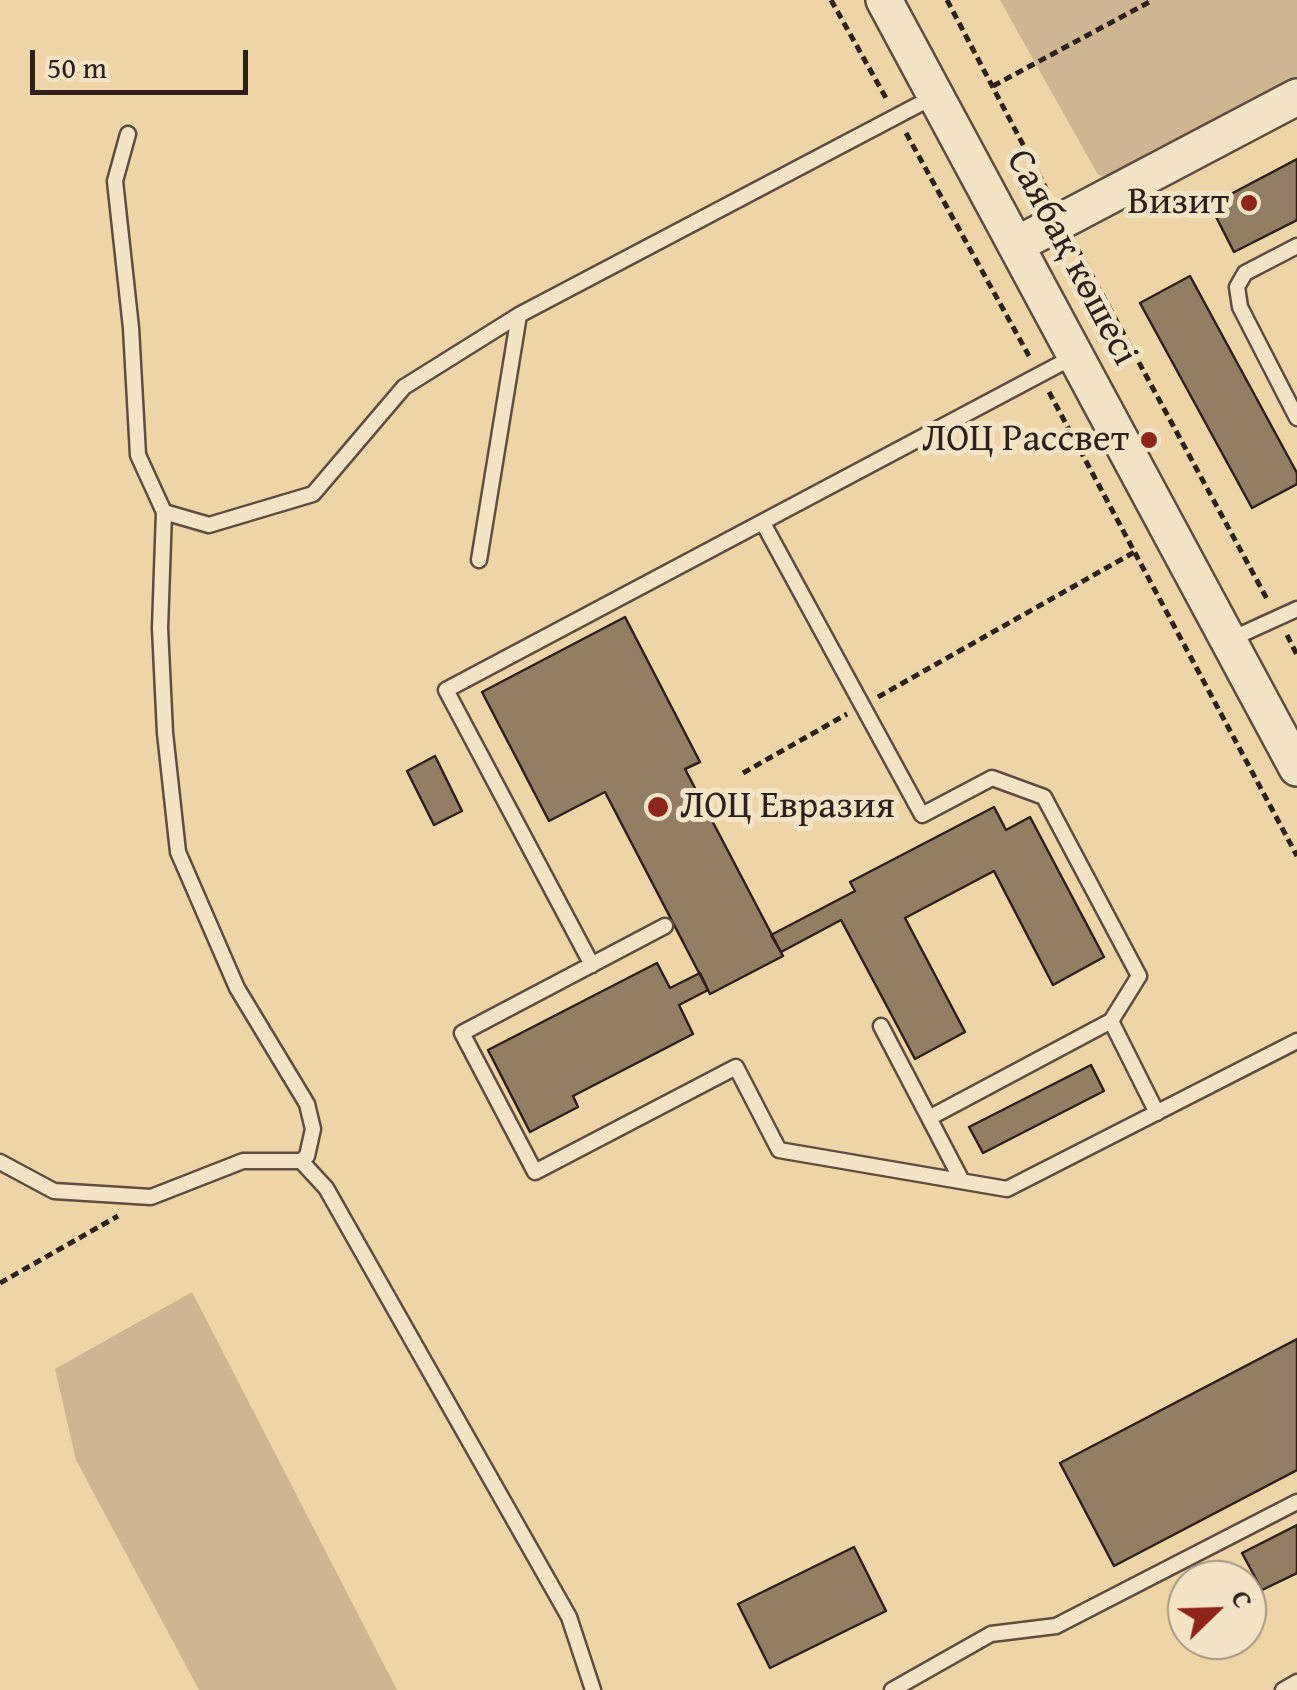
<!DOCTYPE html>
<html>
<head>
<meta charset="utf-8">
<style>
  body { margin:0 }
  #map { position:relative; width:1297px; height:1690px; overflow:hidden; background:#eed5a8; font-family:"Gentium Book Plus",serif }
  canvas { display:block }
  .north { position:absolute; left:1167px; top:1560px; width:100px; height:100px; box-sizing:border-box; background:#f4e4c6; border:2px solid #a59681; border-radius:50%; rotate:67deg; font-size:28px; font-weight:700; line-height:40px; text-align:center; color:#2f2019 }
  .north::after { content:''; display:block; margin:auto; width:35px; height:45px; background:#8f2418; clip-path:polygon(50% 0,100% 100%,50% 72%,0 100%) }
  .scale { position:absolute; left:30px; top:50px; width:218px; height:45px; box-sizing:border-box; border:5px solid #2f2019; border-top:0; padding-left:12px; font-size:30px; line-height:35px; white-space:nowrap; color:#2f2019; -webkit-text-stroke:8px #f4e4c6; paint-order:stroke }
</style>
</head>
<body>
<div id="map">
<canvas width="1297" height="1690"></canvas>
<div class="north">С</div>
<div class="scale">50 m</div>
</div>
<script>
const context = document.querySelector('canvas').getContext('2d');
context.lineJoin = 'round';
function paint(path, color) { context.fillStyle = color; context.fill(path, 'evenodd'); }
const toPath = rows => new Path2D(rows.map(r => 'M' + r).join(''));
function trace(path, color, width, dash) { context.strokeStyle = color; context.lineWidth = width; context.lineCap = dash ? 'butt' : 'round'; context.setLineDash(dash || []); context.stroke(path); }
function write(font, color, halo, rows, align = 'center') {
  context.font = font + ' "Gentium Book Plus",serif'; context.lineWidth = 10; context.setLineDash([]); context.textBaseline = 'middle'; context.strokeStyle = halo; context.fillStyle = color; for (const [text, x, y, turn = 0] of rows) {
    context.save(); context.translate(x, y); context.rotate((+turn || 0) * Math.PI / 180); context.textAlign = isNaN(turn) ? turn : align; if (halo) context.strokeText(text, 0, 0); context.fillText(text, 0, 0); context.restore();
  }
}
const green = toPath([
  [1000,0,1297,0,1297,82,1122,179,1098,175],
  [192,1292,397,1690,199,1690,76,1460,55,1369]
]);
const building = toPath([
  [1297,159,1297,220,1234,252,1210,205,1297,159],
  [1190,276,1297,473,1297,484,1252,508,1140,303,1190,276],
  [625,617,700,762,685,769,783,956,710,994,605,792,549,821,482,692,625,617],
  [435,756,462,811,434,825,407,771,435,756],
  [994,807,1006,830,1030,817,1104,957,1053,985,994,871,905,918,965,1032,915,1059,841,920,781,952,771,935,855,891,850,882,994,807],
  [657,963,670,988,700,973,708,990,679,1005,693,1034,573,1096,578,1107,530,1132,488,1050,657,963],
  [1091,1065,1104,1091,983,1153,969,1127,1091,1065],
  [1297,1339,1297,1470,1114,1566,1060,1463,1297,1339],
  [1297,1525,1297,1573,1262,1590,1242,1553,1297,1525],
  [854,1547,886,1611,770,1668,738,1604,854,1547]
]);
const path = toPath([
  [831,0,886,98],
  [947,0,1049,194],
  [993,86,1153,0],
  [906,133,1029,356],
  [1077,248,1267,599],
  [1049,392,1297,856],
  [1287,635,1297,655],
  [878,697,1138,550],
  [743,773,847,714],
  [0,1283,118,1216]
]);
const service = toPath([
  [128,134,115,181,131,328,138,455,164,512,209,525,313,494,404,387,519,315],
  [1297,246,1245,273,1237,287,1240,307,1297,418],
  [164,512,160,628,165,733,178,852,237,988,307,1104,313,1129,307,1156,301,1161],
  [763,523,922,815,992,778,1044,797,1139,976,1111,1021,1157,1113],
  [479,560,519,315,935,96],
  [1229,640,1297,609],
  [665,926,462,1033,535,1172,736,1067,779,1150,1007,1189,1297,1041],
  [592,965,446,690,1075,356],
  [881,1026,962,1181],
  [929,1118,1111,1021],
  [0,1162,54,1191,151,1197,243,1161,301,1161,326,1188,569,1617,593,1690],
  [892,1690,991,1634,1056,1626,1297,1502],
  [1283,1690,1297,1682]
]);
const tertiary = toPath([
  [884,0,1297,768],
  [1016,245,1297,97]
]);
const markers = [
  [1249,203,10,"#8f2418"],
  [1149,440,10,"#8f2418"],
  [658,807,12,"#8f2418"]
];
const poiNames = [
  ["Визит",1229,203],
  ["ЛОЦ Рассвет",1129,440],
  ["ЛОЦ Евразия",680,807,"left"]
];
const streetNames = [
  ["Саябақ көшесі",1071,258,62]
];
paint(green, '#ceb690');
paint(building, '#927e63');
trace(building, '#2f2019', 2.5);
trace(service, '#5f4d3d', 19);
trace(tertiary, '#5f4d3d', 40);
trace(path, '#2f2019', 5, [8, 5]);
trace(service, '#f4e4c6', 14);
trace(tertiary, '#f4e4c6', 35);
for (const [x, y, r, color] of markers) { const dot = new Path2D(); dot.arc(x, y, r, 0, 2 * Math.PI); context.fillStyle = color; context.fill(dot); trace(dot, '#f4e4c6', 4); }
write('38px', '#2f2019', '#f4e4c6', poiNames, 'right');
write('38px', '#2f2019', '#f4e4c6', streetNames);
</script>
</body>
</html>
